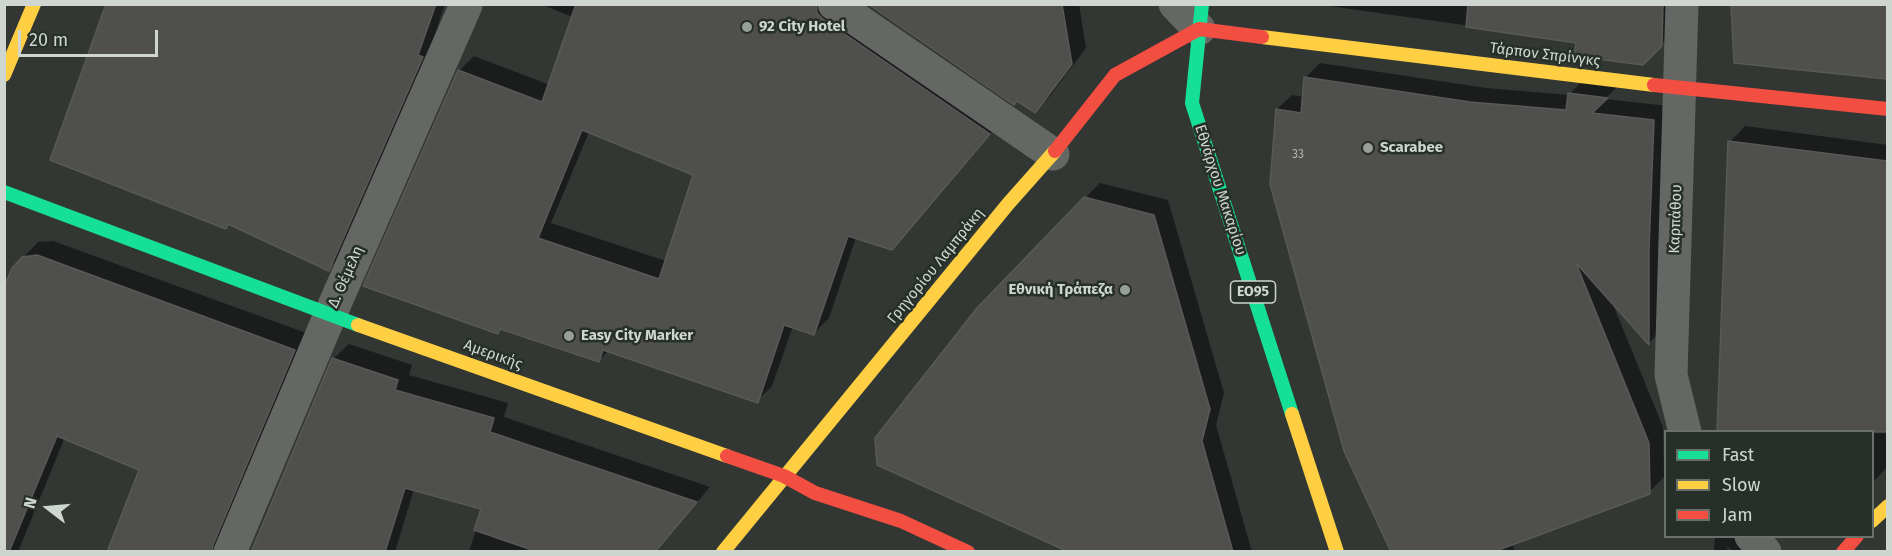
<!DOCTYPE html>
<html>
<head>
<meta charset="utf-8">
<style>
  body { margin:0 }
  #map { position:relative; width:1892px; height:556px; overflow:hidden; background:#323733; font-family:"Fira Sans",sans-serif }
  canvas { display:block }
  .frame { position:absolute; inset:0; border:6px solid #cfd5d0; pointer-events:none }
  .legend { position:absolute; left:1664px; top:430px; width:210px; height:108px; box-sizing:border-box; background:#262f28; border:2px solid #6a716b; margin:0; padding:8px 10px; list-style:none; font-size:18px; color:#cfd5d0 }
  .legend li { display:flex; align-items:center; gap:12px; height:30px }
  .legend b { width:30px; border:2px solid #6a716b }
  .north { position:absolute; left:18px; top:478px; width:60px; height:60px; -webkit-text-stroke:4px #262f28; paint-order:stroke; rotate:286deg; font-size:16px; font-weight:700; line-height:24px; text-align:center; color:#cfd5d0 }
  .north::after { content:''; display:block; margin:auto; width:21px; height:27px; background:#cfd5d0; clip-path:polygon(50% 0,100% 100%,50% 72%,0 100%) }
  .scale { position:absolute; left:18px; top:30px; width:140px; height:27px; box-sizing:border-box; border:3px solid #cfd5d0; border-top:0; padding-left:8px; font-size:18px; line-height:21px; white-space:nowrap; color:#cfd5d0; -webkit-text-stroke:4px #262f28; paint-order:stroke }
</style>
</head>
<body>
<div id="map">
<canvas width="1892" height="556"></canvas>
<div class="frame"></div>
<ul class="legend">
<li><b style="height:8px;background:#16e098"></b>Fast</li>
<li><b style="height:8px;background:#ffcf43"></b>Slow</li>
<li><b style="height:8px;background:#f24e42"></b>Jam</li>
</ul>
<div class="north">N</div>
<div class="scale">20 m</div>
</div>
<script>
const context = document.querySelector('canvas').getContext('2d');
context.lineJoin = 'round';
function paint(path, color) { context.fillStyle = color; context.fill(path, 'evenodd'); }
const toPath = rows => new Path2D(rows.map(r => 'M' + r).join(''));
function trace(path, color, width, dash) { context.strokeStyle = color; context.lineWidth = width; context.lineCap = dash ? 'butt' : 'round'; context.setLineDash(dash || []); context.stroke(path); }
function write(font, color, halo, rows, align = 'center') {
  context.font = font + ' "Fira Sans",sans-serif'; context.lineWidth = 5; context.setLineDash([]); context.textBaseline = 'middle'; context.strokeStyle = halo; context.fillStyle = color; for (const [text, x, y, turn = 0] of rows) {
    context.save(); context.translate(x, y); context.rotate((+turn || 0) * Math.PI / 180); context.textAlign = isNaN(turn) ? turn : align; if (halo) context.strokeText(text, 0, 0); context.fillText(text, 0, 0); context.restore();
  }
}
const shadow = toPath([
  [108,4,445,4,433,40,437,42,343,254,328,269,230,223,226,228],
  [540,4,838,4,1004,118,906,233,891,248,856,237,829,318,814,333,793,326,772,386,757,401,608,351,598,361,502,328,497,332,459,71,474,56,550,85,573,17],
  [589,132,695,174,666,261,551,223],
  [871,4,1079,4,1086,48,1050,96,1035,111],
  [1315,4,1677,4,1677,29,1642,63,1577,41],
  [1733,4,1888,4,1888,77,1735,61],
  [1320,63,1486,88,1569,95,1584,79,1620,84,1605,99,1668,106,1663,329,1649,343,1612,302,1663,427,1664,477,1649,492,1511,543,1516,552,1392,552,1277,109,1292,95,1304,97,1305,78],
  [1745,126,1888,145,1888,466,1872,483,1872,432,1730,142],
  [1100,183,1168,200,1224,393,1216,425,1252,552,1073,552,1085,198],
  [53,241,309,334,234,552,108,552,141,469,65,437,18,552,4,552,23,258,38,242],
  [349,344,412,365,409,375,508,403,504,417,710,487,655,552,469,552,483,508,414,489,395,552,252,552,333,359],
  [1715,536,1745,536,1760,552,1733,552,1726,545,1729,552,1714,552]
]);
const building = toPath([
  [106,4,436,4,418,55,423,57,329,271,228,224,226,229,50,160,106,4],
  [576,4,816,4,817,13,823,19,990,134,892,250,848,236,814,335,784,325,758,403,603,350,599,362,500,329,498,334,363,286,458,70,542,102,576,4],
  [582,130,693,175,659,279,538,238,582,130],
  [868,4,1062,4,1072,64,1035,113,1017,101,1014,105,868,4],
  [1468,4,1663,4,1662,46,1643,65,1574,56,1576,43,1466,27,1468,4],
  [1731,4,1887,4,1887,79,1734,63,1731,4],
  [1304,77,1470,102,1566,110,1568,93,1608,98,1592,113,1654,120,1649,249,1649,345,1576,263,1649,443,1650,494,1493,552,1391,552,1344,451,1270,184,1276,109,1301,113,1304,77],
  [1728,141,1887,161,1887,432,1717,432,1728,141],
  [1084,197,1154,215,1210,409,1202,441,1233,552,1069,552,877,465,875,438,977,308,1084,197],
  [37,255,295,350,213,545,212,552,107,552,139,470,57,436,9,552,4,552,4,287,12,268,22,257,37,255],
  [332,358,398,380,395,390,494,418,490,432,697,502,655,552,538,552,474,530,481,509,405,488,385,552,251,552,332,358]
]);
const street = toPath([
  [834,4,1053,154],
  [1175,4,1199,29],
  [1682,4,1671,375,1685,432],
  [1751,536,1765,552],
  [230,552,330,315,466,5]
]);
const fast = toPath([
  [1202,4,1192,103,1292,414],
  [4,192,358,325]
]);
const slow = toPath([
  [1262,37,1654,85],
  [4,75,34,4],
  [358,325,727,456],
  [1292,414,1337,552],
  [1872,521,1888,506],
  [723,552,1008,204,1055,151]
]);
const jam = toPath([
  [1654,85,1888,109],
  [1055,151,1115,75,1199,29,1262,37],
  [727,456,784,476,815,493,901,521,968,552],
  [1843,552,1857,536]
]);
const markers = [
  [747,27,6,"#989e99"],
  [1368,148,6,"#989e99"],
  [1125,290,6,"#989e99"],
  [569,336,6,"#989e99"]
];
const numberNames = [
  ["33",1298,155]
];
const shields = [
  [1253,292,45]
];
const shieldNames = [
  ["ΕΟ95",1253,292]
];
const poiNames = [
  ["92 City Hotel",759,27],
  ["Scarabee",1380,148],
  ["Εθνική Τράπεζα",1113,290,"right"],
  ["Easy City Marker",581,336]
];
const streetNames = [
  ["Τάρπον Σπρίνγκς",1545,55,7],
  ["Εθνάρχου Μακαρίου",1220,190,72],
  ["Καρπάθου",1676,219,-88],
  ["Γρηγορίου Λαμπράκη",936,266,-51],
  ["Δ. Θέμελη",346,277,-66],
  ["Αμερικής",493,355,20]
];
paint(shadow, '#0007');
paint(building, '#4f4f4d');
trace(building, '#595957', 1.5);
trace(street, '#656765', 33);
trace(fast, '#16e098', 14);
trace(slow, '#ffcf43', 14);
trace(jam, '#f24e42', 14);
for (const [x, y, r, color] of markers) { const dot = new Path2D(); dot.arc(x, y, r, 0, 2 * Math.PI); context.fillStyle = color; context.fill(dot); trace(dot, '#262f28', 2); }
write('12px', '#afb4af', null, numberNames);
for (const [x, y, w] of shields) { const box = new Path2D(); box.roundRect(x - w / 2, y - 11, w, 22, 4.5); context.fillStyle = '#262f28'; context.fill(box); trace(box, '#cfd5d0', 1.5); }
write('bold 14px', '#cfd5d0', null, shieldNames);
write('bold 15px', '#cfd5d0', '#262f28', poiNames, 'left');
write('15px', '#cfd5d0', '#262f28', streetNames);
</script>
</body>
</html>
